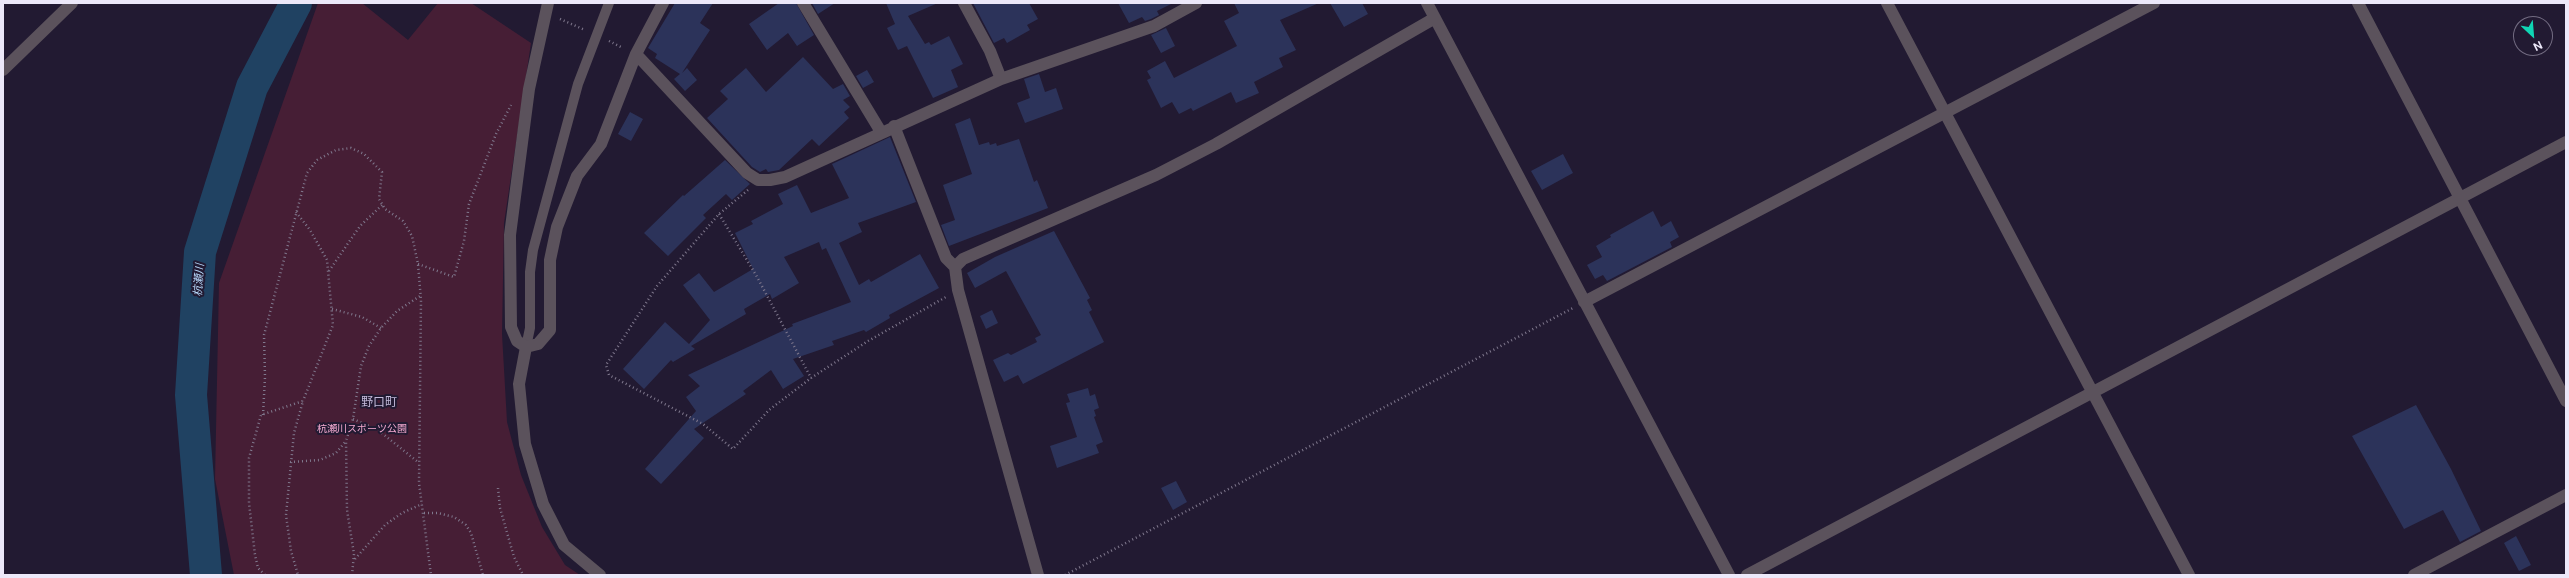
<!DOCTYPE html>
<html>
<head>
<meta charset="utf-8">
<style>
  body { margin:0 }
  #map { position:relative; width:2569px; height:578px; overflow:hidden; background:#221a32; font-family:"Public Sans",sans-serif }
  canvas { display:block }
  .frame { position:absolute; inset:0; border:4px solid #ece8f9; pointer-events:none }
  .north { position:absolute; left:2513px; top:16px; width:40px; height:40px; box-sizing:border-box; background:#221a32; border:1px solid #736c82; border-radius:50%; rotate:154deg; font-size:11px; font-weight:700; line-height:16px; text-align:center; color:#ece8f9 }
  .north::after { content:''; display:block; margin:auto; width:14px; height:18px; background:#10d5b4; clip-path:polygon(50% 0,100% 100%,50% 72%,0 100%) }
</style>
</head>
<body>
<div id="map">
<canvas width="2569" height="578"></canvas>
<div class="frame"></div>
<div class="north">N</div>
</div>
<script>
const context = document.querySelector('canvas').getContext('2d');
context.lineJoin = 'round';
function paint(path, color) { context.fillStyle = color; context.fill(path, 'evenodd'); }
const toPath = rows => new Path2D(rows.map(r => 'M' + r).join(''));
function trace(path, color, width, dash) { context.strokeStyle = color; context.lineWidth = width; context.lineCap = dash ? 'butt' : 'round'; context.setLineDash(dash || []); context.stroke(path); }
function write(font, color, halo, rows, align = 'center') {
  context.font = font + ' "Public Sans","Noto Sans JP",sans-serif'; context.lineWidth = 4; context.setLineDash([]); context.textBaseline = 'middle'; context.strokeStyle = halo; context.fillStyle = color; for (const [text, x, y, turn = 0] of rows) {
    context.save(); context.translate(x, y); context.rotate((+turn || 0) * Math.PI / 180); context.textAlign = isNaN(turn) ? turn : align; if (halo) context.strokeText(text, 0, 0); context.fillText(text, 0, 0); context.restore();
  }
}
const green = toPath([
  [318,3,362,3,408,40,438,3,471,3,531,43,504,223,502,334,507,422,521,475,542,527,565,565,580,575,234,575,215,479,219,283]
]);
const river = toPath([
  [206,575,191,395,200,252,252,87,296,3]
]);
const building = toPath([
  [675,3,713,3,700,23,710,30,682,73,687,68,697,80,685,91,674,79,680,74,655,58,657,54,648,48],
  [779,3,796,3,814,35,797,46,788,33,767,50,749,24],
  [812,3,835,3,818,14],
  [886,3,938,3,908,16,925,44,929,42,931,45,949,36,963,64,951,70,958,87,933,98,907,46,898,50,887,28,895,24],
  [973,3,1029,3,1038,19,1027,25,1030,30,1007,43,1004,38,994,43],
  [1118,3,1173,3,1157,11,1159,15,1151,19,1145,21,1142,17,1129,23],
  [1234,3,1319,3,1280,20,1296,50,1279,58,1283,67,1254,82,1259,93,1236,103,1231,92,1193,111,1191,108,1179,114,1172,102,1161,108,1147,80,1151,78,1147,71,1165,61,1174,78,1237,46,1224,21,1239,13],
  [1330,3,1362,3,1368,14,1344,27],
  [1166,28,1175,46,1161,53,1151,35],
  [803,57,833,89,843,84,850,96,843,100,850,107,844,112,849,118,819,146,812,139,779,170,768,172,766,169,760,172,752,167,707,118,728,99,720,91,746,68,766,92],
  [867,70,874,82,863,88,856,76],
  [1039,74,1045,92,1056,88,1063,109,1025,123,1017,103,1030,98,1024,79],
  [630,112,643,119,631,141,618,134],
  [970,118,979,145,989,142,990,145,996,143,997,146,1019,139,1034,182,1037,180,1048,208,949,246,941,225,955,220,943,185,972,174,955,124],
  [890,137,916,202,858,223,862,232,839,243,859,285,869,279,871,282,920,254,939,288,889,315,890,318,866,332,864,330,832,341,834,345,793,359,804,376,783,389,771,370,743,391,746,394,694,429,704,438,661,484,645,469,696,411,686,397,700,386,688,375,793,326,792,324,851,302,826,248,822,250,819,242,784,257,799,283,772,299,770,294,744,309,746,314,691,346,695,349,673,362,671,360,644,389,623,369,665,322,689,344,710,320,683,285,699,273,714,292,753,269,735,233,753,224,751,221,783,204,778,194,797,185,811,213,849,198,832,164],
  [1563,154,1573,173,1542,190,1531,171],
  [725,160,750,184,732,200,726,194,703,215,706,218,668,256,644,233,683,195,684,196],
  [1653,211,1661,227,1671,221,1679,237,1670,242,1672,247,1607,281,1603,275,1595,279,1587,265,1602,257,1596,246,1611,237,1610,235],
  [1054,231,1090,298,1087,300,1092,310,1089,312,1104,342,1023,384,1018,375,1004,382,993,360,1008,353,1011,355,1037,342,1035,338,1041,335,1006,271,975,288,967,273,995,257],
  [992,310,998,323,986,329,980,316],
  [1088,388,1090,396,1095,394,1099,408,1094,410,1096,416,1094,417,1103,442,1096,445,1099,453,1057,468,1050,446,1077,437,1066,403,1070,402,1067,394],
  [2416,405,2451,469,2481,531,2460,542,2443,510,2404,529,2352,436],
  [1176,481,1187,502,1173,510,1161,488],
  [2516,536,2531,565,2519,571,2504,543]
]);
const path = toPath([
  [560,19,585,30],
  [609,41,623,48],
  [748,190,719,214,657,286,606,365,609,375,703,424,733,449,769,410,811,378,868,341,946,297],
  [296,212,310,230,327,260,333,325,303,401],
  [719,214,756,275,811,378],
  [418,264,454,277,464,241,469,204,496,134,511,105],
  [329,271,360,226,382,205],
  [332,309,362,317,381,328],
  [263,415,265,377,264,335,307,173,317,160,336,150,351,148,364,154,382,172,379,199,385,209,403,221,412,236,418,264,421,300,419,483,431,575],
  [353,419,378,430,418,462],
  [290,462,320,460,336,453,346,441],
  [498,488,500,508,514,557,523,575],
  [424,513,438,513,454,517,466,525,471,533,483,575],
  [355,559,385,525,402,513,422,504],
  [265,575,258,568,255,555,249,503,249,458,261,415,303,401,294,433,286,515,291,551,298,575],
  [352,575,354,554,347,510,346,441,353,419,361,366,369,346,381,328,397,311,420,296],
  [1065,575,1573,308]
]);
const lane = toPath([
  [526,347,530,328,530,272,533,250,578,84,609,3]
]);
const street = toPath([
  [548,3,529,89,510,235,511,327,517,341,526,347,538,344,550,330,550,260,557,227,577,176,601,144,636,54,663,3],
  [803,3,881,132],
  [964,3,990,51,1001,79],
  [1427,3,1729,575],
  [1887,3,2189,575],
  [2358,3,2566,401],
  [636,54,747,173,758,180,770,180,785,177,1001,79,1154,26,1196,3],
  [3,70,72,3],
  [894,126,946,258,955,267],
  [1584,302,2154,3],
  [526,347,519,384,525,444,543,504,564,545,600,575],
  [1038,575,958,290,955,267,963,259,1156,175,1216,144,1435,18],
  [1747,575,2566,142],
  [2414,575,2566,495]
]);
const parkNames = [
  ["杭瀬川スポーツ公園",362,429]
];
const waterNames = [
  ["杭瀬川",199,280,-86]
];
const quarterNames = [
  ["野口町",379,402]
];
paint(green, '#461e35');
trace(river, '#204262', 32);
paint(building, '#2c335a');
trace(path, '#80798e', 2.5, [1, 3]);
trace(lane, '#5b525c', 10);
trace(street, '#5b525c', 12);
write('10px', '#f5abd1', '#221a32', parkNames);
write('italic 11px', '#b9dafc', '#221a32', waterNames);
write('12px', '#c3bada', '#221a32', quarterNames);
</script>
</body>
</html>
